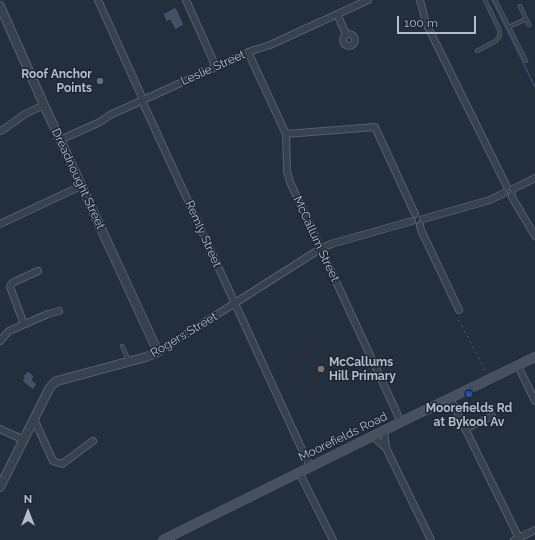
<!DOCTYPE html>
<html>
<head>
<meta charset="utf-8">
<style>
  body { margin:0 }
  #map { position:relative; width:535px; height:540px; overflow:hidden; background:#242f3e; font-family:Raleway,sans-serif }
  canvas { display:block }
  .north { position:absolute; left:8px; top:492px; width:40px; height:40px; -webkit-text-stroke:3px #1d2633; paint-order:stroke; rotate:0deg; font-size:11px; font-weight:700; line-height:16px; text-align:center; color:#b4bcc9 }
  .north::after { content:''; display:block; margin:auto; width:14px; height:18px; background:#b4bcc9; clip-path:polygon(50% 0,100% 100%,50% 72%,0 100%) }
  .scale { position:absolute; left:397px; top:16px; width:79px; height:18px; box-sizing:border-box; border:2px solid #b4bcc9; border-top:0; padding-left:5px; font-size:12px; line-height:14px; white-space:nowrap; color:#b4bcc9; -webkit-text-stroke:3px #1d2633; paint-order:stroke }
</style>
</head>
<body>
<div id="map">
<canvas width="535" height="540"></canvas>
<div class="north">N</div>
<div class="scale">100 m</div>
</div>
<script>
const context = document.querySelector('canvas').getContext('2d');
context.lineJoin = 'round';
const toPath = rows => new Path2D(rows.map(r => 'M' + r).join(''));
function trace(path, color, width, dash) { context.strokeStyle = color; context.lineWidth = width; context.lineCap = dash ? 'butt' : 'round'; context.setLineDash(dash || []); context.stroke(path); }
function paint(path, color) { context.fillStyle = color; context.fill(path, 'evenodd'); }
function write(font, color, halo, rows, align = 'center') {
  context.font = font + ' Raleway,sans-serif'; context.lineWidth = 3; context.setLineDash([]); context.textBaseline = 'middle'; context.strokeStyle = halo; context.fillStyle = color; for (const [text, x, y, turn = 0] of rows) {
    context.save(); context.translate(x, y); context.rotate((+turn || 0) * Math.PI / 180); context.textAlign = isNaN(turn) ? turn : align; if (halo) context.strokeText(text, 0, 0); context.fillText(text, 0, 0); context.restore();
  }
}
const stream = toPath([
  [492,0,535,87]
]);
const building = toPath([
  [175,7,176,9,177,9,184,25,175,30,170,20,166,22,163,14,175,7],
  [28,371,33,375,34,377,32,380,37,384,33,390,22,381,24,378,23,376,28,371]
]);
const path = toPath([
  [458,320,460,322,486,372]
]);
const service = toPath([
  [495,0,526,61],
  [520,6,529,25],
  [509,27,526,19],
  [477,51,496,41,500,35,499,29,485,0],
  [122,346,129,361]
]);
const minor = toPath([
  [98,0,141,95,144,105,310,467],
  [186,0,216,67],
  [420,0,426,23,507,187],
  [337,14,346,34],
  '343 40a6 6 0 1 1 12 0a6 6 0 1 1-12 0Z',
  [248,52,286,134,287,171,290,182,401,422],
  [0,131,4,129,25,114,44,105],
  [286,134,375,127,415,214],
  [60,140,100,122,110,115,216,67,254,50,270,45,368,0],
  [513,189,535,178],
  [512,195,512,197,535,236],
  [423,219,490,200,504,193],
  [0,224,81,186],
  [420,225,421,230,459,310],
  [24,324,10,287,11,284,14,282,38,271],
  [0,341,9,331,48,314,59,311],
  [158,352,320,249,331,244,412,221],
  [518,366,535,401],
  [450,398,520,540],
  [34,419,53,461,62,464,93,441],
  [0,429,24,440],
  [465,429,492,416],
  [384,430,386,448,431,540],
  [373,436,386,448],
  [299,472,333,540],
  [514,540,535,530]
]);
const tertiary = toPath([
  [0,6,44,105,158,352,146,357,57,381,53,384,49,389,0,487]
]);
const secondary = toPath([
  [163,540,407,419,535,357]
]);
const markers = [
  [100,81,4,"#5c6f8a"],
  [321,369,4,"#8d6e63"],
  [469,394,4,"#1a4fb4"]
];
const streetNames = [
  ["Leslie Street",213,68,-24],
  ["Dreadnought Street",78,179,65],
  ["Remly Street",203,234,66],
  ["McCallum Street",316,239,65],
  ["Rogers Street",184,335,-31],
  ["Moorefields Road",343,437,-26]
];
const poiNames = [
  ["Roof Anchor",92,74],
  ["Points",92,88],
  ["McCallums",329,362,"left"],
  ["Hill Primary",329,376,"left"],
  ["Moorefields Rd",469,408,"center"],
  ["at Bykool Av",469,422,"center"]
];
trace(stream, '#394c67', 1.5);
paint(building, '#455162');
trace(building, '#1f2835', 1);
trace(service, '#565f6c', 4.5);
trace(minor, '#565f6c', 8);
trace(tertiary, '#565f6c', 10);
trace(secondary, '#565f6c', 10);
trace(path, '#44595c', 1, [3, 3]);
trace(service, '#38414e', 3);
trace(minor, '#38414e', 6);
trace(tertiary, '#38414e', 8);
trace(secondary, '#465061', 9);
for (const [x, y, r, color] of markers) { const dot = new Path2D(); dot.arc(x, y, r, 0, 2 * Math.PI); context.fillStyle = color; context.fill(dot); trace(dot, '#1d2633', 1.5); }
write('12px', '#b4bcc9', '#1d2633', streetNames);
write('bold 12px', '#b4bcc9', '#1d2633', poiNames, 'right');
</script>
</body>
</html>
